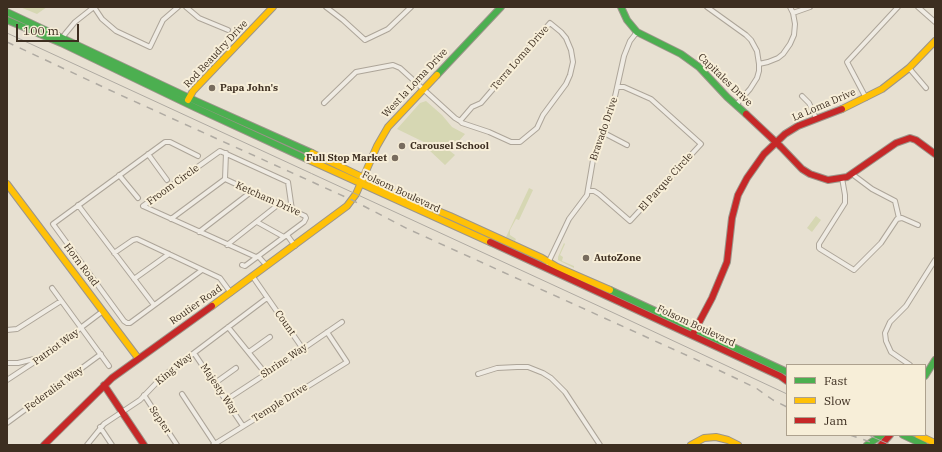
<!DOCTYPE html>
<html>
<head>
<meta charset="utf-8">
<style>
  body { margin:0 }
  #map { position:relative; width:942px; height:452px; overflow:hidden; background:#e7e0d1; font-family:"IBM Plex Serif",serif }
  canvas { display:block }
  .frame { position:absolute; inset:0; border:8px solid #3d2e20; pointer-events:none }
  .legend { position:absolute; left:786px; top:364px; width:140px; height:72px; box-sizing:border-box; background:#f7eed8; border:1px solid #ada18e; margin:0; padding:5px 7px; list-style:none; font-size:12px; color:#3d2e20 }
  .legend li { display:flex; align-items:center; gap:8px; height:20px }
  .legend b { width:20px; border:1px solid #ada18e }
  .scale { position:absolute; left:16px; top:24px; width:63px; height:18px; box-sizing:border-box; border:2px solid #3d2e20; border-top:0; padding-left:5px; font-size:12px; line-height:14px; white-space:nowrap; color:#3d2e20; -webkit-text-stroke:3px #f7eed8; paint-order:stroke }
</style>
</head>
<body>
<div id="map">
<canvas width="942" height="452"></canvas>
<div class="frame"></div>
<ul class="legend">
<li><b style="height:5px;background:#4caf50"></b>Fast</li>
<li><b style="height:5px;background:#ffc107"></b>Slow</li>
<li><b style="height:5px;background:#c62828"></b>Jam</li>
</ul>
<div class="scale">100 m</div>
</div>
<script>
const context = document.querySelector('canvas').getContext('2d');
context.lineJoin = 'round';
function paint(path, color) { context.fillStyle = color; context.fill(path, 'evenodd'); }
const toPath = rows => new Path2D(rows.map(r => 'M' + r).join(''));
function trace(path, color, width, dash) { context.strokeStyle = color; context.lineWidth = width; context.lineCap = dash ? 'butt' : 'round'; context.setLineDash(dash || []); context.stroke(path); }
function write(font, color, halo, rows, align = 'center') {
  context.font = font + ' "IBM Plex Serif",serif'; context.lineWidth = 4; context.setLineDash([]); context.textBaseline = 'middle'; context.strokeStyle = halo; context.fillStyle = color; for (const [text, x, y, turn = 0] of rows) {
    context.save(); context.translate(x, y); context.rotate((+turn || 0) * Math.PI / 180); context.textAlign = isNaN(turn) ? turn : align; if (halo) context.strokeText(text, 0, 0); context.fillText(text, 0, 0); context.restore();
  }
}
const green = toPath([
  [20,7,47,7,37,14],
  [426,101,442,115,452,127,465,134,450,151,455,155,445,165,429,150,430,145,397,129,420,103],
  [529,188,533,190,519,220,516,219,510,230,510,235,516,239,515,241,506,237],
  [816,216,821,220,812,232,807,228],
  [564,243,565,244,560,255,563,257,562,261,574,266,574,268,558,260,558,257]
]);
const street = toPath([
  [186,7,199,18,228,30],
  [326,7,343,20,365,40,388,29,411,7],
  [707,7,746,35,751,40,757,51,759,64,759,71,757,78,750,89,736,105],
  [918,7,935,22],
  [793,13,810,7],
  [62,39,65,34,75,22,94,7,102,19,116,31,150,47,163,20,178,7],
  [759,64,768,62,778,58,783,54,790,44,794,35,795,24,793,13,790,7],
  [909,68,926,88],
  [802,96,809,103,816,118],
  [866,98,847,62,898,7],
  [324,103,356,72,393,65,400,68,455,118,460,121,462,123,489,132,511,142,520,142,537,128,543,115,566,84,570,75,573,62,571,50,566,38,561,32,550,23,481,103,472,107,460,121],
  [604,133,627,145],
  [226,153,225,179,305,216,306,218,304,222,245,266,242,265],
  [148,154,167,180],
  [198,156,170,142,165,142,53,224,124,321,127,323,130,323,202,270],
  [852,174,872,189,895,201,899,218],
  [119,175,138,198],
  [842,178,845,195,845,203,819,244,819,248,820,249,854,270,881,243,897,219,902,218,918,225],
  [588,191,594,191,599,194,630,221,701,144,651,99,624,87,618,87],
  [78,205,154,305],
  [143,206,220,151,288,182,292,210],
  [143,206,256,257],
  [171,219,225,179],
  [257,222,284,237],
  [199,232,251,192],
  [287,235,295,246],
  [227,245,279,204],
  [114,253,133,240,137,239,220,278,231,293],
  [258,256,267,266],
  [548,263,569,219,587,195,593,160,598,144,605,129,614,101,624,56,630,41,637,32],
  [253,277,303,349],
  [134,279,169,254],
  [52,288,109,366],
  [228,327,266,374],
  [7,330,17,329,61,301],
  [249,352,270,337],
  [194,353,243,426],
  [7,363,18,363,38,358],
  [910,365,891,352,886,341,885,333,890,322,906,306,935,260],
  [478,374,497,368,517,367,528,367,543,373,551,378,565,392,600,445],
  [7,380,42,357,103,311],
  [215,383,236,368],
  [182,394,215,444],
  [144,395,177,445],
  [226,400,275,368,342,322],
  [7,423,101,354],
  [100,427,112,445],
  [87,445,104,424,140,400,162,377,267,298],
  [213,445,347,362,327,332]
]);
const fast = toPath([
  [621,7,627,20,637,32,681,54,699,67,727,97,746,114],
  [7,12,196,101,312,153],
  [7,20,61,43,194,107,307,159],
  [437,75,501,7],
  [610,290,787,372],
  [925,376,935,360],
  [903,435,924,445],
  [867,445,882,435]
]);
const slow = toPath([
  [188,100,193,91,273,7],
  [842,109,882,89,909,68,935,41],
  [312,153,404,197,450,216,542,258,557,267,610,290],
  [307,159,490,242],
  [7,184,138,358],
  [212,306,347,206,356,194,377,146,388,127,437,75],
  [918,435,935,443],
  [691,445,704,438,716,437,728,440,738,445]
]);
const jam = toPath([
  [746,114,781,147,802,169,810,174,828,180,847,177,896,143,910,138,916,140,935,154],
  [490,242,780,376,787,381],
  [694,332,712,298,727,262,732,218,738,195,747,178,764,154,785,134,798,126,842,109],
  [104,385,144,445],
  [44,445,112,378,212,306],
  [881,445,890,435]
]);
const tram = toPath([
  [7,33,616,314,787,394],
  [868,435,891,445]
]);
const rail = toPath([
  [7,42,116,93,352,200,408,229,708,365,756,388,773,400,787,407],
  [850,435,879,445]
]);
const markers = [
  [212,88,4,"#786c5e"],
  [402,146,4,"#786c5e"],
  [395,158,4,"#786c5e"],
  [586,258,4,"#786c5e"]
];
const streetNames = [
  ["Rod Beaudry Drive",216,54,-47],
  ["Terra Loma Drive",520,58,-49],
  ["Capitales Drive",725,80,44],
  ["West la Loma Drive",415,83,-47],
  ["La Loma Drive",824,105,-23],
  ["Bravado Drive",604,129,-71],
  ["El Parque Circle",666,182,-48],
  ["Froom Circle",173,185,-36],
  ["Folsom Boulevard",401,192,25],
  ["Ketcham Drive",268,199,24],
  ["Horn Road",81,265,53],
  ["Routier Road",196,305,-35],
  ["Count",285,323,55],
  ["Folsom Boulevard",696,326,25],
  ["Patriot Way",56,347,-36],
  ["Shrine Way",284,361,-34],
  ["King Way",174,369,-39],
  ["Federalist Way",54,389,-36],
  ["Majesty Way",219,389,56],
  ["Temple Drive",280,403,-32],
  ["Septer",160,420,56]
];
const poiNames = [
  ["Papa John's",220,88],
  ["Carousel School",410,146],
  ["Full Stop Market",387,158,"right"],
  ["AutoZone",594,258]
];
paint(green, '#d6d7b3');
trace(street, '#ada599', 6);
trace(fast, '#9c958a', 8);
trace(slow, '#9c958a', 8);
trace(jam, '#9c958a', 8);
trace(street, '#efebe3', 4);
trace(fast, '#4caf50', 6);
trace(slow, '#ffc107', 6);
trace(jam, '#c62828', 6);
trace(tram, '#afaaa2', 1);
trace(rail, '#afaaa2', 1.5, [7, 7]);
for (const [x, y, r, color] of markers) { const dot = new Path2D(); dot.arc(x, y, r, 0, 2 * Math.PI); context.fillStyle = color; context.fill(dot); trace(dot, '#f7eed8', 1.5); }
write('10px', '#3d2e20', '#f7eed8', streetNames);
write('bold 10px', '#3d2e20', '#f7eed8', poiNames, 'left');
</script>
</body>
</html>
